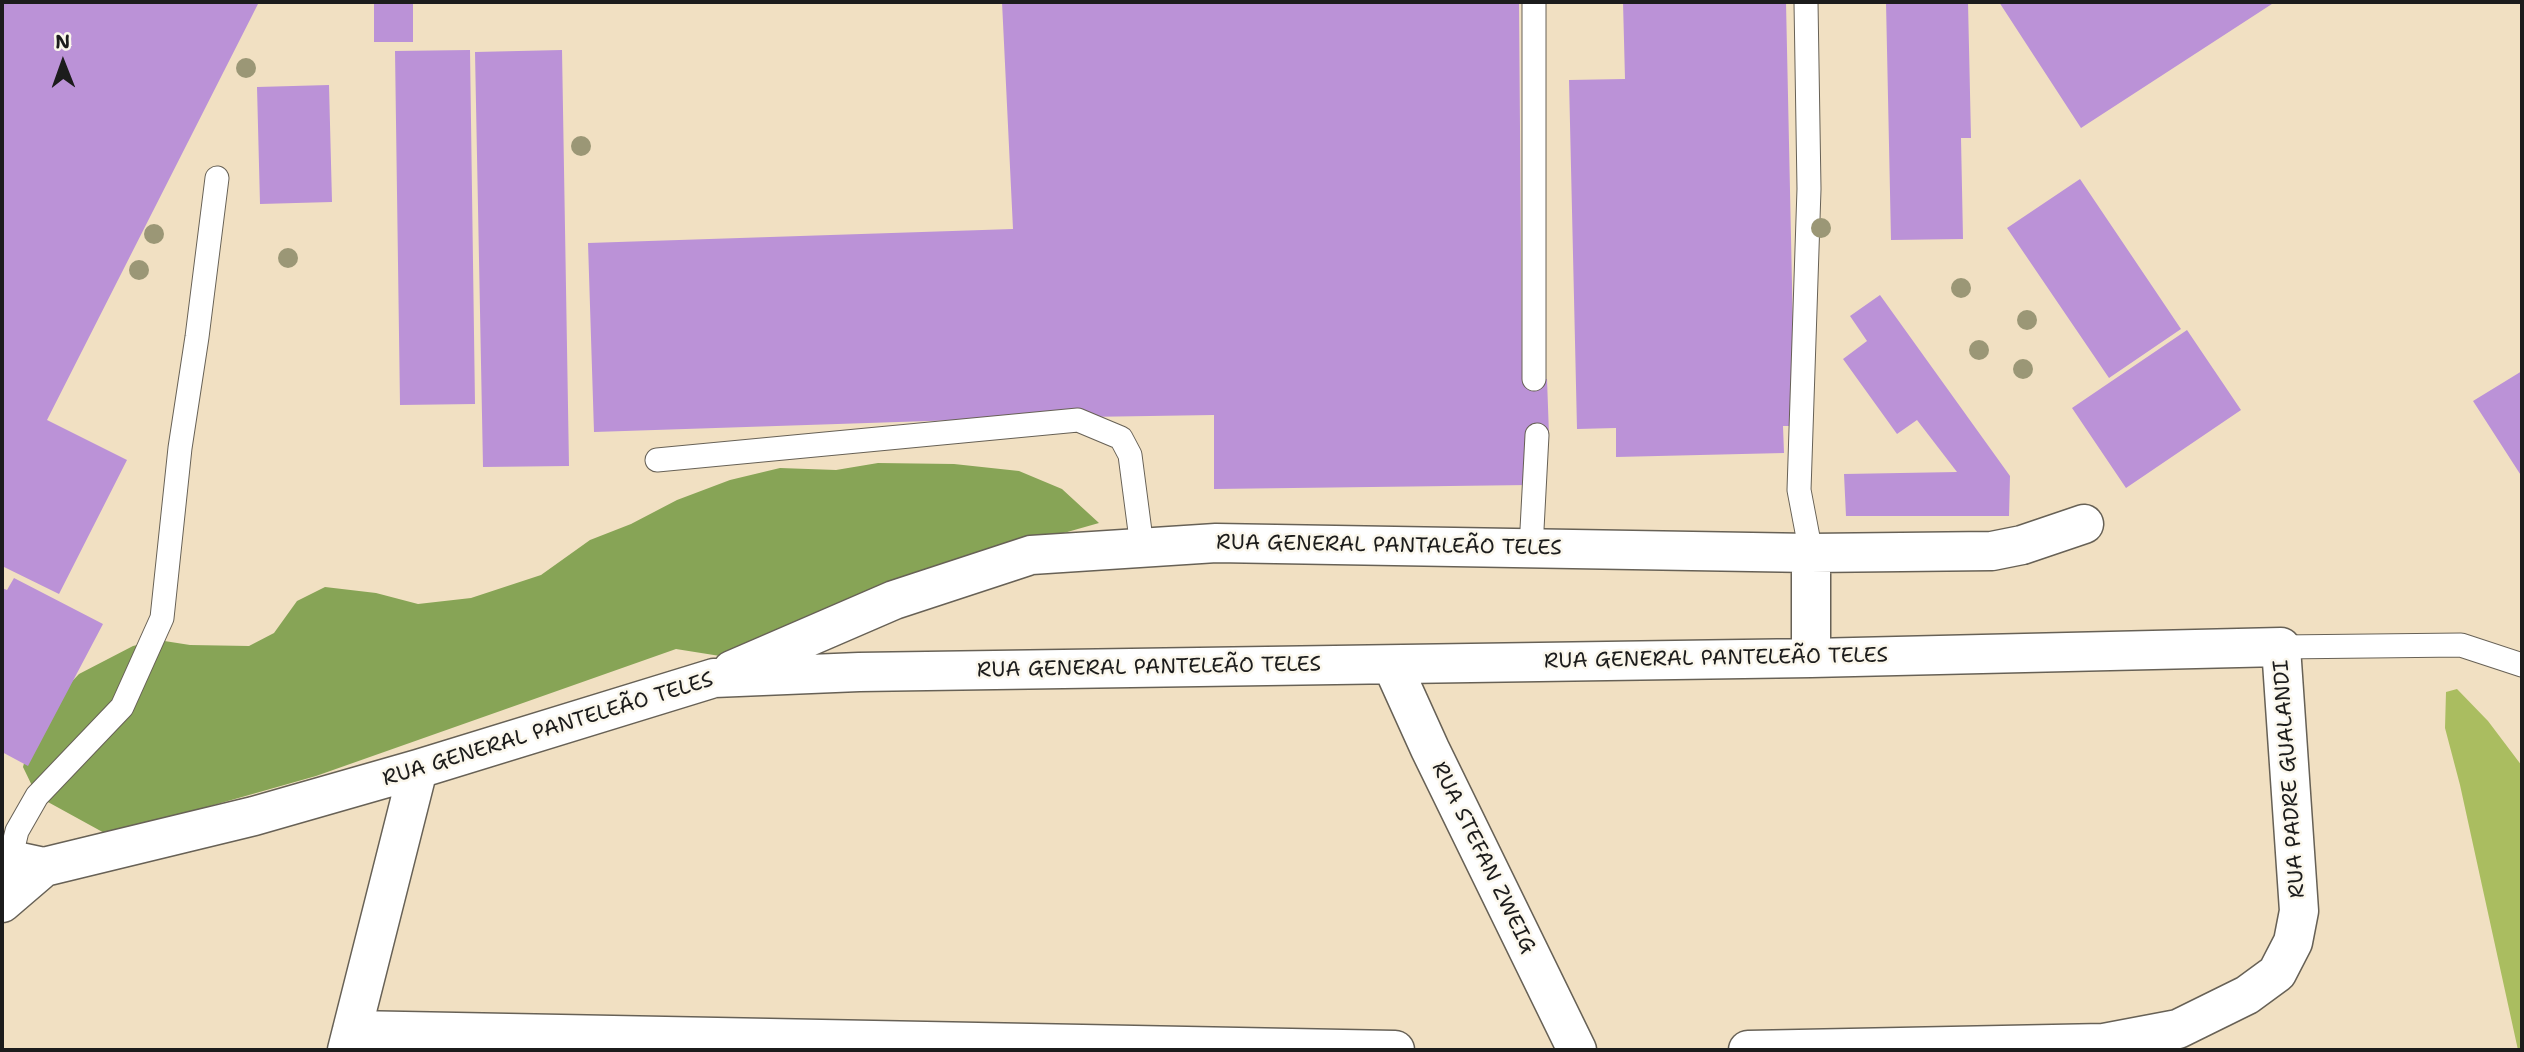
<!DOCTYPE html>
<html>
<head>
<meta charset="utf-8">
<style>
  body { margin:0 }
  #map { position:relative; width:2524px; height:1052px; overflow:hidden; background:#f1e0c2; font-family:"Shantell Sans",sans-serif }
  canvas { display:block }
  .frame { position:absolute; inset:0; border:4px solid #1c1c1c; pointer-events:none }
  .north { position:absolute; left:28px; top:28px; width:70px; height:70px; -webkit-text-stroke:5px #fbf7ec; paint-order:stroke; rotate:359deg; font-size:19px; font-weight:700; line-height:28px; text-align:center; color:#1c1c1c }
  .north::after { content:''; display:block; margin:auto; width:24px; height:32px; background:#1c1c1c; clip-path:polygon(50% 0,100% 100%,50% 72%,0 100%) }
</style>
</head>
<body>
<div id="map">
<canvas width="2524" height="1052"></canvas>
<div class="frame"></div>
<div class="north">N</div>
</div>
<script>
const context = document.querySelector('canvas').getContext('2d');
context.lineJoin = 'round';
function paint(path, color) { context.fillStyle = color; context.fill(path, 'evenodd'); }
const toPath = rows => new Path2D(rows.map(r => 'M' + r).join(''));
function trace(path, color, width, dash) { context.strokeStyle = color; context.lineWidth = width; context.lineCap = dash ? 'butt' : 'round'; context.setLineDash(dash || []); context.stroke(path); }
function write(font, color, halo, rows, align = 'center') {
  context.font = font + ' "Shantell Sans",sans-serif'; context.lineWidth = 5; context.setLineDash([]); context.textBaseline = 'middle'; context.strokeStyle = halo; context.fillStyle = color; for (const [text, x, y, turn = 0] of rows) {
    context.save(); context.translate(x, y); context.rotate((+turn || 0) * Math.PI / 180); context.textAlign = isNaN(turn) ? turn : align; if (halo) context.strokeText(text, 0, 0); context.fillText(text, 0, 0); context.restore();
  }
}
const green = toPath([
  [2457,689,2488,721,2522,766,2522,1050,2518,1050,2460,785,2445,728,2446,692]
]);
const forest = toPath([
  [878,463,954,464,1019,471,1062,489,1099,523,965,561,720,656,676,649,316,776,108,835,37,796,23,767,30,740,48,707,79,674,133,646,158,640,190,645,249,646,274,633,297,601,325,587,376,593,418,604,471,598,541,575,590,540,631,524,677,500,730,480,780,468,836,470]
]);
const building = toPath([
  [2,2,259,2,47,420,127,460,59,594,2,566],
  [374,2,413,2,413,42,374,42],
  [1002,2,1519,2,1522,379,1547,379,1549,435,1530,435,1529,485,1214,489,1214,415,1020,418,594,432,588,243,1013,229],
  [1623,2,1786,2,1795,426,1783,426,1784,453,1616,457,1616,428,1577,429,1569,80,1625,79],
  [1886,2,1968,2,1971,138,1961,138,1963,239,1891,240],
  [1999,2,2275,2,2081,128],
  [470,50,475,404,400,405,395,51],
  [562,50,569,466,483,467,475,52],
  [329,85,332,202,260,204,257,87],
  [2080,179,2181,329,2109,378,2007,228],
  [1880,295,2010,476,2009,516,1846,516,1844,474,1957,472,1917,420,1897,434,1843,359,1867,341,1850,316],
  [2187,330,2241,410,2126,488,2072,408],
  [2522,371,2522,477,2473,401],
  [14,578,103,624,28,766,2,752,2,588,7,590]
]);
const service = toPath([
  [1806,2,1809,189,1799,490,1811,553],
  [1534,379,1534,2],
  [657,460,1078,420,1121,438,1130,455,1142,547],
  [1531,548,1537,435],
  [2281,647,2461,645,2522,665],
  [11,872,10,860,17,831,37,796,122,707,162,618,180,448,197,337,217,178]
]);
const minor = toPath([
  [1811,658,1811,553],
  [1392,665,1430,749,1577,1050],
  [732,670,894,600,1031,555,1216,543,1811,553,1992,551,2022,545,2084,524],
  [2,858,44,867],
  [2,903,44,867,254,816,418,769,714,678,859,672,1811,658,2281,647,2299,911,2293,942,2277,973,2247,995,2178,1029,2104,1043,1748,1050],
  [352,1030,1395,1050],
  [347,1050,418,769]
]);
const trees = [
  [246,68],
  [581,146],
  [1821,228],
  [154,234],
  [288,258],
  [139,270],
  [1961,288],
  [2027,320],
  [1979,350],
  [2023,369]
];
const streetNames = [
  ["RUA GENERAL PANTALEÃO TELES",1389,546,1],
  ["RUA GENERAL PANTELEÃO TELES",1716,659,-1],
  ["RUA GENERAL PANTELEÃO TELES",1149,668,-1],
  ["RUA GENERAL PANTELEÃO TELES",548,730,-17],
  ["RUA PADRE GUALANDI",2290,779,-94],
  ["RUA STEFAN ZWEIG",1483,858,64]
];
paint(green, '#aabd60');
paint(forest, '#87a456');
paint(building, '#bb92d7');
trace(service, '#676156', 25);
trace(minor, '#676156', 41);
trace(service, '#fff', 23);
trace(minor, '#fff', 38);
context.fillStyle = '#9b9776';
for (const [x, y] of trees) { context.beginPath(); context.arc(x, y, 10, 0, 2 * Math.PI); context.fill(); }
write('21px', '#1c1c1c', '#fbf7ec', streetNames);
</script>
</body>
</html>
